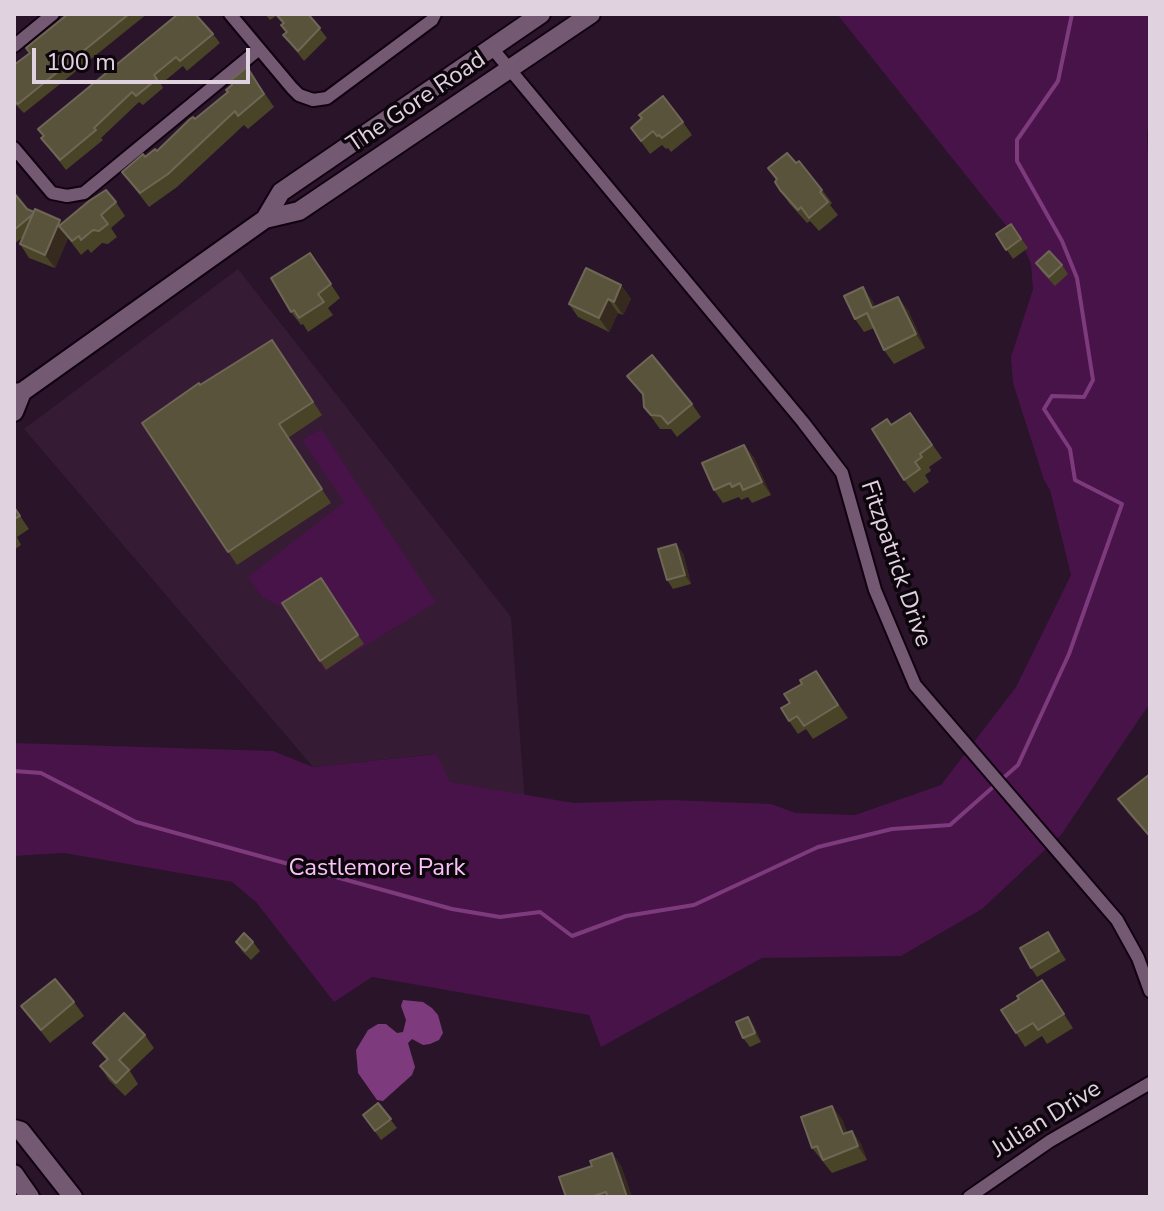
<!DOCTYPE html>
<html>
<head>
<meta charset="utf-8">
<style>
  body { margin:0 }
  #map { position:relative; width:1164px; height:1211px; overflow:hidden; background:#291429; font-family:"Nunito Sans",sans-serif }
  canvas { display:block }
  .frame { position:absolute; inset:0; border:16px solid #e1d2e0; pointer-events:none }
  .scale { position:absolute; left:32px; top:48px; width:218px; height:36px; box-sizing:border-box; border:4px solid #e1d2e0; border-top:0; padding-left:10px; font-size:24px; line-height:28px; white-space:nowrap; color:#e1d2e0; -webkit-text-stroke:6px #0c050c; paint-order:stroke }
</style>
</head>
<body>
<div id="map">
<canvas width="1164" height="1211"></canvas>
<div class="frame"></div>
<div class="scale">100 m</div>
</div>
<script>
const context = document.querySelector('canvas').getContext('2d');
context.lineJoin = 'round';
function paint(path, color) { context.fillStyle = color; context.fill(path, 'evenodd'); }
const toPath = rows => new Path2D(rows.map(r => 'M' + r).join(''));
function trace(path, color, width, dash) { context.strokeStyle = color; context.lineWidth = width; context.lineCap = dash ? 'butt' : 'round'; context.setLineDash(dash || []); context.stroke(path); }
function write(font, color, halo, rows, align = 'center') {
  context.font = font + ' "Nunito Sans",sans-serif'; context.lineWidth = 7; context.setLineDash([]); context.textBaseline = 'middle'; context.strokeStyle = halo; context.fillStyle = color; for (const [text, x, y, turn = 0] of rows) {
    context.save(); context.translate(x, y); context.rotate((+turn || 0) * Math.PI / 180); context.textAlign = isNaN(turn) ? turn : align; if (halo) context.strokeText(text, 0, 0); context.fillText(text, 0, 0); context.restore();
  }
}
const built = toPath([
  [238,269,511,617,525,802,455,792,435,754,313,767,24,429]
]);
const green = toPath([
  [837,14,1150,14,1150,111,1147,135,1150,209,1150,703,1061,835,982,909,901,956,762,958,601,1047,589,1015,372,977,334,1002,256,902,232,882,64,853,14,856,14,743,273,751,313,767,436,754,450,782,574,803,670,800,771,804,796,813,855,815,941,785,1016,687,1071,575,1050,490,1044,480,1013,383,1011,357,1033,289,1031,264,1024,248],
  [321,429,436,602,325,671,285,609,262,597,248,577,344,502,302,440]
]);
const water = toPath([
  [403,1000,423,1002,432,1008,438,1015,443,1033,439,1040,430,1044,423,1045,412,1039,408,1043,415,1067,412,1075,383,1101,377,1100,358,1073,356,1050,368,1030,378,1024,386,1024,397,1033,403,1032,406,1020,401,1006]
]);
const stream = toPath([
  [14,771,41,773,136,822,452,909,500,917,540,912,572,936,626,916,694,905,818,847,892,829,950,825,1018,765,1069,654,1122,504,1075,480,1070,449,1044,409,1052,396,1084,397,1093,380,1077,278,1062,241,1017,161,1017,140,1058,81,1072,14]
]);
const minor = toPath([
  [230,14,292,88,299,95,313,100,327,98,432,20,435,14],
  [14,46,53,14],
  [492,48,803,422,842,473,875,590,915,685,1117,920,1138,958,1150,991],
  [14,148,52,193,67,196,84,193,259,49],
  [969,1197,1050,1141,1150,1083]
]);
const secondary = toPath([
  [265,219,281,192,541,14],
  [14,393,22,392,265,219,299,211,591,14],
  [14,412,22,392],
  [14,1129,21,1131,73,1197],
  [14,1174,30,1197]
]);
const wall = toPath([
  [68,14,147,14,24,113,14,103,14,65,30,54],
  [265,14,308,14,327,38,304,61,283,35,286,32,281,25,283,24,276,16,270,20],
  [213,34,220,43,187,71,183,66,161,84,163,88,143,105,139,102,101,138,103,140,66,170,41,138,44,137,38,129],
  [247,67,274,107,248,129,244,125,177,187,149,207,122,172,157,151,228,92],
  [683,122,692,135,671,152,668,148,666,149,662,145,650,154,631,128],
  [796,163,822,190,832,203,830,205,838,215,819,231,810,221,807,223,789,203,775,182,776,180,768,168],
  [14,193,27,209,63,223,116,202,125,216,111,228,117,237,108,244,102,243,91,253,88,249,81,255,68,238,55,268,29,258,20,244,23,237,14,244],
  [1011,224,1028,248,1013,259,996,234],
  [310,253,340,298,328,308,333,315,308,332,303,324,301,325,291,312],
  [1036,263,1062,265,1068,274,1055,286,1042,272],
  [621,285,631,299,623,315,618,313,609,332,578,317,569,304],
  [872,300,875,307,908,310,925,348,894,364,884,350,874,328,864,332,855,319],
  [272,340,322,415,288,438,331,503,237,565,142,423],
  [627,376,692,404,701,417,677,437,671,429,660,429,644,407,643,396],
  [910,413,942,458,929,467,931,471,925,475,929,482,914,493,904,480,891,425],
  [744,445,754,458,771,495,752,503,748,497,741,500,739,497,723,503,714,490],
  [14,507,29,529,17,537,21,545,14,550],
  [683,553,691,584,673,589,667,580],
  [321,578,364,644,326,670,282,603],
  [816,671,848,718,813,739,806,729,798,734,789,721,790,703,802,684],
  [1150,774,1150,838,1128,813,1118,799],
  [1048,932,1066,960,1037,977,1031,968],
  [236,942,253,942,260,951,251,960,242,951],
  [1042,980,1073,1028,1047,1044,1042,1036,1025,1047,1016,1033,1019,999],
  [74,1002,84,1016,50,1043,21,1006],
  [748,1017,754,1026,761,1042,750,1047,743,1038],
  [145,1035,154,1048,130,1071,138,1084,125,1096,109,1080,100,1066,106,1060,93,1043],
  [378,1103,397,1128,381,1140,363,1115],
  [842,1119,847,1133,852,1131,861,1144,867,1160,832,1173,812,1148],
  [612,1153,621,1166,632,1197,566,1197,592,1166]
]);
const shadedWall = toPath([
  [60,220,70,233,59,226,68,238,55,268,45,255],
  [621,285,631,299,623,315,614,302],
  [863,287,872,300,882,321,872,308],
  [898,297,908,310,925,348,916,334],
  [608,299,618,313,609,332,599,318],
  [744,445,754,458,771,495,762,482],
  [676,544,683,553,691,584,685,575],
  [748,1017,754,1026,761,1042,755,1033],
  [832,1106,842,1119,852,1147,843,1134],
  [852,1131,861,1144,867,1160,858,1146],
  [612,1153,621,1166,632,1197,627,1197]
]);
const building = toPath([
  [68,14,129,14,18,104,14,101,14,65,30,53,26,48,68,14],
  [178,14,195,14,213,34,180,61,176,57,154,75,157,79,136,96,132,92,94,128,96,130,60,160,41,138,44,136,38,129,178,14],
  [276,14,308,14,320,28,298,51,283,35,287,32,281,25,284,23,276,14],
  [247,67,264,94,238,116,235,111,168,174,140,193,122,172,143,154,145,157,155,149,157,151,190,119,193,117,195,119,228,92,226,90,232,85,230,81,247,67],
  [663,96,683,122,662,138,659,135,657,136,653,131,641,141,631,128,642,118,639,115,663,96],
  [787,153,796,163,799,161,822,190,820,192,828,202,809,218,801,207,798,210,780,190,775,182,777,179,768,168,787,153],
  [106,190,116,202,101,215,108,224,99,231,93,230,81,240,79,236,72,241,59,226,89,201,106,190],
  [14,193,27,209,34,212,32,215,14,230,14,193],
  [35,209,60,220,45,255,20,244,35,209],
  [1011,224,1021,239,1006,250,996,234,1011,224],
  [1049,251,1062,265,1049,277,1036,263,1049,251],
  [310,253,331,284,318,294,324,302,299,318,294,310,291,312,271,278,310,253],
  [586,268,621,285,614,302,608,299,599,318,569,304,586,268],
  [863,287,872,308,898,297,916,334,884,350,867,313,855,319,844,296,863,287],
  [272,340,313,402,279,424,322,489,228,552,142,423,199,383,200,385,272,340],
  [652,355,692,404,668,424,661,416,651,415,644,407,643,394,627,376,652,355],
  [910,413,932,445,920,454,922,457,915,462,920,469,904,480,872,429,887,419,891,425,910,413],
  [744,445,762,482,743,490,740,483,732,487,730,483,714,490,702,463,744,445],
  [14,507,20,516,14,519,14,507],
  [676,544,685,575,667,580,658,549,676,544],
  [321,578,358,635,320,661,282,603,321,578],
  [816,671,838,705,804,726,797,716,789,721,781,708,790,703,784,694,802,684,800,680,816,671],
  [1150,774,1150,833,1148,834,1118,799,1150,774],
  [1048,932,1059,951,1031,968,1020,948,1048,932],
  [244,933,253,942,245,951,236,942,244,933],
  [55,979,74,1002,41,1030,21,1006,55,979],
  [1042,980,1064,1014,1038,1030,1033,1023,1016,1033,1001,1010,1019,999,1017,996,1042,980],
  [124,1013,145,1035,119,1060,129,1070,116,1083,100,1066,108,1059,93,1043,124,1013],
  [748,1017,755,1033,743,1038,736,1022,748,1017],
  [378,1103,391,1119,375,1131,363,1115,378,1103],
  [832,1106,843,1134,852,1131,858,1146,823,1160,817,1146,812,1148,801,1117,832,1106],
  [612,1153,627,1197,608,1197,606,1192,591,1197,566,1197,559,1177,592,1166,590,1161,612,1153]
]);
const streetNames = [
  ["The Gore Road",417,103,-34],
  ["Fitzpatrick Drive",895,564,71],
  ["Julian Drive",1047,1120,-32]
];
const parkNames = [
  ["Castlemore Park",377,869]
];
paint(built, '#351b34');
paint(green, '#471348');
paint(water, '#7d3a7d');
trace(stream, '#7d3a7d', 4);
trace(minor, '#110111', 16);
trace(secondary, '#110111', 22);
trace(minor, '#735a72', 12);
trace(secondary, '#735a72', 18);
paint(wall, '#494427');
paint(shadedWall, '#362a1f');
paint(building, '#5a533b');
trace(building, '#6f6755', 2);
write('24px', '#e1d2e0', '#0c050c', streetNames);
write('24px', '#fac2f8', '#0c050c', parkNames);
</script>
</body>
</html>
